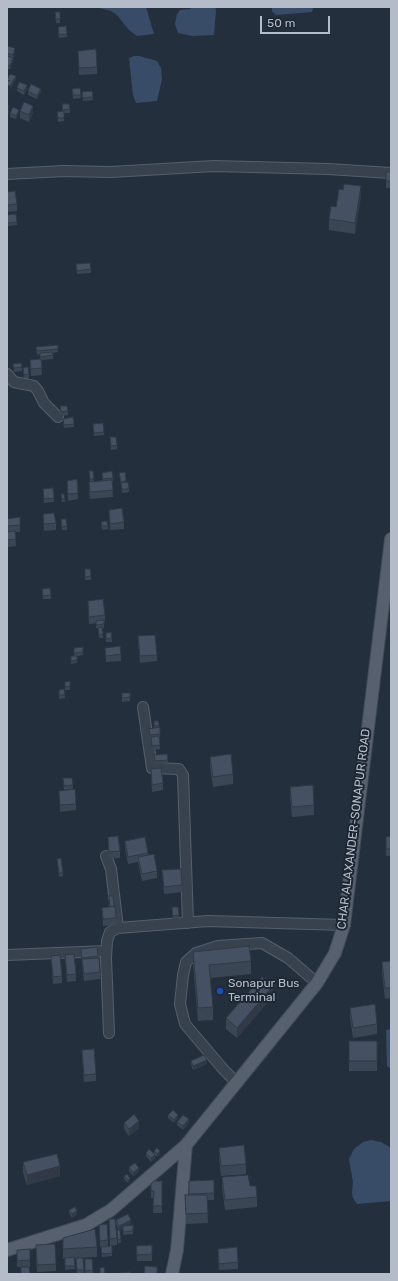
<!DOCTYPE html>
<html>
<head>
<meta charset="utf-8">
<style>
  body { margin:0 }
  #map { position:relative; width:398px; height:1281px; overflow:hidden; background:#242f3e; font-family:Rubik,sans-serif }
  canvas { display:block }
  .frame { position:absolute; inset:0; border:8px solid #b4bcc9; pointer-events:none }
  .scale { position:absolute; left:260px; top:16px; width:70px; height:18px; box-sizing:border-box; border:2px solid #b4bcc9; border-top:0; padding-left:5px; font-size:12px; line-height:14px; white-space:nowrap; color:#b4bcc9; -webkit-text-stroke:3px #1d2633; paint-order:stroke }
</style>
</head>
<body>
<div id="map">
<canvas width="398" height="1281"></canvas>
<div class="frame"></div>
<div class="scale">50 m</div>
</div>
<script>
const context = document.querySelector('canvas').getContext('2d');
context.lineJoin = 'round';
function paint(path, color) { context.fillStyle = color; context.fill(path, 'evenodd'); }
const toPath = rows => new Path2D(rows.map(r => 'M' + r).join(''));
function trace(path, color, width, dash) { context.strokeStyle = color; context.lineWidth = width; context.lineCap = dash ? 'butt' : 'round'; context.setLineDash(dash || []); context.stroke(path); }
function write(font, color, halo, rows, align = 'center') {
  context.font = font + ' Rubik,sans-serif'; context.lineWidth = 4; context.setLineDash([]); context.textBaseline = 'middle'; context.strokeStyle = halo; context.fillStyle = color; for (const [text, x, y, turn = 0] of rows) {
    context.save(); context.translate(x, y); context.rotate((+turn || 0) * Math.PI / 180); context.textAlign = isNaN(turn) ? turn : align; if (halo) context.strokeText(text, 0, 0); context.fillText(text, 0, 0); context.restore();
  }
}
const water = toPath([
  [96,7,146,7,154,34,137,36,129,30,117,15,111,11],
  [192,7,215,7,216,10,214,35,192,36,178,33,175,24,177,14,180,10,190,9],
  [272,7,313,7,312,12,276,15,272,11],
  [134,56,139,56,157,61,161,68,162,79,157,101,136,103,133,95,129,58],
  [391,1029,391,1069,387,1066,386,1030],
  [371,1140,381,1142,391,1148,391,1201,357,1204,353,1198,352,1193,353,1182,349,1159,354,1149,363,1142]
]);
const minor = toPath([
  [7,174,64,171,111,172,214,166,328,169,391,173],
  [7,374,14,382,34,386,38,391,44,403,58,417],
  [143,707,152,768,179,769,183,775,188,923],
  [106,856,111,869,118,928],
  [7,955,106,951],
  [109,1033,106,958,107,941,110,932,118,928,208,921,344,925],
  [236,1082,223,1069,185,1024,180,1004,183,975,186,962,196,953,218,946,262,943,288,958,317,983]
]);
const major = toPath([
  [7,1250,86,1225,111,1210,186,1145,317,983,335,953,344,925,391,539],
  [172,1274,177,1250,186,1145]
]);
const wall = toPath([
  [61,7,73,7,73,8,61,8],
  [60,12,60,23,56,23,55,16],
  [58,31,67,34,67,37,59,38],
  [7,46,15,52,13,59,13,61,10,69,7,69],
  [78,51,97,67,97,74,79,75],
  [17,88,27,89,24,95,17,91],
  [80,88,81,98,73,99,72,89],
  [28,91,41,92,37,99,28,95],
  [92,91,93,100,83,101,82,92],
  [62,104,70,109,70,113,64,113,64,121,58,122,57,112,62,111],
  [20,111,33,113,29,122,20,118],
  [10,113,19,113,16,119,10,117],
  [386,172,391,172,391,188,386,188],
  [7,192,17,204,17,211,7,212],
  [361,196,355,234,329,230,329,219,336,207],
  [7,215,17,222,17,225,7,226],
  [76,264,91,269,91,273,77,274],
  [58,345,58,352,53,353,53,359,41,360,42,375,31,376,30,360,40,359,40,354,37,355,36,347],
  [13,364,22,367,22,371,14,372],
  [23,368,29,374,29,378,24,378],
  [60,406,68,411,68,415,61,416],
  [63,419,74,424,74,427,64,428],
  [93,424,104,432,104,435,94,436],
  [110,437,117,445,117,449,111,450],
  [89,471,94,479,94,482,103,481,102,473,113,478,113,482,112,482,113,497,90,499,89,489,89,482,90,482],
  [125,472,126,483,129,489,129,492,122,493,121,485,119,473],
  [67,481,78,493,78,499,68,501,67,487],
  [43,489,54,498,54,502,44,503],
  [61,494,65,499,65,502,62,502],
  [109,510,124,522,124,529,110,530,109,517],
  [43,514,56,523,56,530,44,531],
  [7,519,20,525,20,532,15,532,16,546,7,547],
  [61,519,67,526,67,530,62,530],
  [101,522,108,526,108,529,102,530],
  [85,569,91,576,91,580,85,580],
  [42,589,51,595,51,599,43,599],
  [88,601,105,615,105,622,104,622,104,628,102,628,103,638,99,638,98,628,96,628,96,623,89,624,88,608],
  [106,633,112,638,112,642,106,642],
  [138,636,157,655,157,661,140,663,138,643],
  [74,648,83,652,83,655,77,656,77,663,71,664,71,656,74,656],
  [105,648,121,654,121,661,106,662],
  [65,682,70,686,70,690,65,690],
  [64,689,65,698,59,699,59,690],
  [122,693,130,697,130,701,122,702],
  [154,721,159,725,160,734,160,737,159,737,160,749,152,750,151,738,150,738,149,729,154,728],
  [154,755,168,760,168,763,155,765],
  [210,757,233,774,233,784,213,787,210,767],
  [151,769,163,783,163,790,152,792,151,776],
  [63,778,73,785,73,789,64,790],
  [290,787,314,805,314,815,292,817,290,797],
  [59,791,76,804,76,810,60,812],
  [391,836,391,856,386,856,386,837],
  [108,837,120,851,120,858,109,859,108,844],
  [125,841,148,853,148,855,157,871,157,878,142,881,138,862,128,864,125,848],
  [57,859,63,873,63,876,59,877],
  [162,870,182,885,182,892,164,894],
  [109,896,116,918,116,925,103,926,102,908,110,907],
  [172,907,179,915,179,919,173,919],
  [97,947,100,972,100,979,84,981,81,955,81,949],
  [193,952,251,961,251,974,210,978,213,1007,213,1020,198,1021,193,965],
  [65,955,76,974,76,981,67,982],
  [51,956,62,976,62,983,53,984],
  [391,961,391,998,385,999,382,972,382,962],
  [273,996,237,1038,226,1029,226,1018],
  [350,1008,377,1024,377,1034,353,1038,350,1018],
  [349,1041,377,1041,377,1071,349,1071],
  [82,1050,96,1074,96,1081,84,1082,82,1057],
  [191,1061,207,1064,193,1070,191,1064],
  [168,1115,178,1118,174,1123,168,1118],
  [177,1122,189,1123,183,1130,177,1125],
  [124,1123,139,1128,129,1136,124,1129],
  [219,1148,246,1164,246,1174,221,1176,219,1158],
  [154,1151,160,1154,157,1157,155,1155,155,1158,151,1162,146,1156,146,1153,154,1154],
  [23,1162,60,1176,27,1185,23,1173],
  [129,1167,139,1172,133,1176,129,1171],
  [124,1176,130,1181,128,1183,124,1179],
  [222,1177,250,1186,257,1197,257,1207,225,1210,222,1188],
  [214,1180,214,1200,207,1200,208,1223,186,1224,185,1195,189,1195,189,1181],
  [162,1181,162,1213,153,1213,154,1198,151,1198,151,1184],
  [69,1210,77,1215,72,1218,69,1213],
  [109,1219,117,1238,117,1245,110,1246],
  [116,1220,131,1223,128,1225,133,1225,133,1234,123,1235,123,1228,119,1230,121,1243,118,1243,117,1230,119,1230,116,1224],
  [99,1225,108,1240,108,1246,112,1246,112,1256,102,1257,101,1247,100,1247],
  [63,1238,97,1247,97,1257,74,1258,75,1269,65,1270,65,1259,63,1259],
  [36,1245,56,1264,56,1271,37,1272],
  [152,1245,152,1261,137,1261,136,1246],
  [218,1249,238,1262,238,1269,219,1270],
  [17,1250,30,1260,30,1267,17,1267],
  [76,1258,83,1258,84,1273,77,1274],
  [85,1259,92,1259,93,1274,85,1274]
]);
const shadedWall = toPath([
  [15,48,15,52,13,59,13,55],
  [13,58,13,61,10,69,10,66],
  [16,76,16,80,10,90,10,86],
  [27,85,27,89,24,95,24,91],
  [41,89,41,92,37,99,37,96],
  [9,106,9,113,7,117,7,110],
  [33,106,33,113,29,122,29,115],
  [19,110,19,113,16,119,16,116],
  [361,186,361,196,355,234,355,223],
  [273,986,273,996,237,1038,237,1028],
  [207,1060,207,1064,193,1070,193,1066],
  [178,1115,178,1118,174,1123,174,1120],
  [189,1119,189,1123,183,1130,183,1126],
  [139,1121,139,1128,129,1136,129,1129],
  [160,1151,160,1154,157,1157,157,1154],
  [155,1155,155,1158,151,1162,151,1158],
  [60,1166,60,1176,27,1185,27,1175],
  [139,1168,139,1172,133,1176,133,1173],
  [130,1178,130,1181,128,1183,128,1180],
  [77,1211,77,1215,72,1218,72,1214],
  [131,1220,131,1223,119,1230,119,1226]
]);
const building = toPath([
  [55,12,60,12,60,19,56,19,55,12],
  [66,26,67,34,59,35,58,27,66,26],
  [7,46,15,48,13,55,7,53,7,46],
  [96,49,97,67,79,68,78,51,96,49],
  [7,56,13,58,10,66,7,65,7,56],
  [10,74,16,76,10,86,7,85,7,80,10,81,7,80,10,74],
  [19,82,27,85,24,91,17,88,19,82],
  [31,84,41,89,37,96,28,91,31,84],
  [80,88,81,95,73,95,72,89,80,88],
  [92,91,93,97,83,98,82,92,92,91],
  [24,102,33,106,29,115,20,111,24,102],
  [62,104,69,104,70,109,63,110,62,104],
  [7,105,9,106,7,110,7,105],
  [13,107,19,110,16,116,10,113,13,107],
  [64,111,64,118,58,118,57,112,64,111],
  [386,172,391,172,391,181,386,181,386,172],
  [344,184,361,186,355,223,329,219,331,206,336,207,339,189,343,190,344,184],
  [15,191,17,204,7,205,7,192,15,191],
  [16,214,17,222,7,223,7,215,16,214],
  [90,263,91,269,77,271,76,264,90,263],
  [58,345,58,349,37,351,36,347,58,345],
  [52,352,53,355,40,357,40,353,52,352],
  [41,359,42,368,31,369,30,360,41,359],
  [21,363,22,367,14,368,13,364,21,363],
  [28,367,29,374,24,375,23,368,28,367],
  [60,406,67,406,68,411,61,412,60,406],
  [73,417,74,424,64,425,63,419,73,417],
  [103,423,104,432,94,433,93,424,103,423],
  [110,437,116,437,117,445,111,446,110,437],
  [89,471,93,471,94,479,90,479,89,471],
  [112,471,113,478,103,479,102,473,112,471],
  [125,472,126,481,121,482,119,473,125,472],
  [77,479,78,493,68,494,67,481,77,479],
  [112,480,113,490,90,492,89,482,112,480],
  [128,482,129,489,122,489,121,483,128,482],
  [53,488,54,498,44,499,43,489,53,488],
  [61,494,64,494,65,499,62,499,61,494],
  [122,508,124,522,110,524,109,510,122,508],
  [54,513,56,523,44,524,43,514,54,513],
  [20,517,20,525,7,526,7,519,20,517],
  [61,519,66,519,67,526,62,527,61,519],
  [107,521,108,526,102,526,101,522,107,521],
  [15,531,16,539,7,540,7,532,15,531],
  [85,569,90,569,91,576,85,577,85,569],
  [50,588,51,595,43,596,42,589,50,588],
  [103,599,105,615,89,617,88,601,103,599],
  [104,620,104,624,96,625,96,621,104,620],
  [102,627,103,634,99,635,98,628,102,627],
  [111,632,112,638,106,639,106,633,111,632],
  [155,635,157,655,140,656,138,636,155,635],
  [120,646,121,654,106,656,105,648,120,646],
  [83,647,83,652,74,653,74,648,83,647],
  [71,656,77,656,77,660,71,661,71,656],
  [70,681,70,686,65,687,65,682,70,681],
  [64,689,65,695,59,695,59,690,64,689],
  [122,693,130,693,130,697,122,698,122,693],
  [154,721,158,721,159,725,154,726,154,721],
  [160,727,160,734,150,735,149,729,160,727],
  [159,736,160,745,152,746,151,737,159,736],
  [167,754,168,760,155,761,154,755,167,754],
  [231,754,233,774,213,777,210,757,231,754],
  [161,768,163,783,152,785,151,769,161,768],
  [63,778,72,778,73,785,64,786,63,778],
  [313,785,314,805,292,807,290,787,313,785],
  [75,789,76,804,60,805,59,791,75,789],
  [118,836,120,851,109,852,108,837,118,836],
  [391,836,391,849,386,849,386,837,391,836],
  [145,837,148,853,128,857,125,841,145,837],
  [154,854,157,871,142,874,138,857,154,854],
  [61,858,63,873,59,873,57,859,61,858],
  [181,869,182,885,164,887,162,870,181,869],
  [109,896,113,896,114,906,110,907,109,896],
  [115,906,116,918,103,919,102,908,115,906],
  [172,907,178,907,179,915,173,916,172,907],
  [249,946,251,961,209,965,213,1007,198,1008,193,952,249,946],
  [97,947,98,956,82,958,81,949,97,947],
  [74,954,76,974,67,975,65,955,74,954],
  [60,955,62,976,53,977,51,956,60,955],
  [99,958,100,972,84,974,82,959,99,958],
  [391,961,391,988,385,988,382,962,391,961],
  [262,977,273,986,237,1028,226,1018,262,977],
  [375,1004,377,1024,353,1028,350,1008,375,1004],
  [349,1041,377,1041,377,1061,349,1061,349,1041],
  [94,1049,96,1074,84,1075,82,1050,94,1049],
  [204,1055,207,1060,193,1066,191,1061,204,1055],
  [173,1110,178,1115,174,1120,168,1115,173,1110],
  [134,1114,139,1121,129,1129,124,1123,134,1114],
  [183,1115,189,1119,183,1126,177,1122,183,1115],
  [244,1145,246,1164,221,1166,219,1148,244,1145],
  [157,1148,160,1151,157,1154,154,1151,157,1148],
  [149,1149,155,1155,151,1158,146,1153,149,1149],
  [57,1154,60,1166,27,1175,23,1162,57,1154],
  [135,1163,139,1168,133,1173,129,1167,135,1163],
  [127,1174,130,1178,128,1180,124,1176,127,1174],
  [248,1175,250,1186,256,1186,257,1197,225,1200,222,1177,248,1175],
  [214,1180,214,1193,189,1194,189,1181,214,1180],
  [154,1181,162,1181,162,1206,153,1206,154,1191,151,1191,151,1184,154,1181],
  [185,1195,207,1195,208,1213,186,1214,185,1195],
  [75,1207,77,1211,72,1214,69,1210,75,1207],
  [128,1214,131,1220,119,1226,116,1220,128,1214],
  [109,1219,115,1219,117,1238,110,1239,109,1219],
  [107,1224,108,1240,100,1241,99,1225,107,1224],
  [133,1225,133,1231,123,1232,123,1226,133,1225],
  [95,1229,97,1247,63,1249,63,1238,95,1229],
  [117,1230,120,1230,121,1239,118,1240,117,1230],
  [55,1244,56,1264,37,1265,36,1245,55,1244],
  [152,1245,152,1254,137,1255,136,1246,152,1245],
  [112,1246,112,1253,102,1254,101,1247,112,1246],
  [237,1247,238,1262,219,1264,218,1249,237,1247],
  [30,1249,30,1260,17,1261,17,1250,30,1249],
  [74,1257,75,1266,65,1266,65,1258,74,1257],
  [76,1258,83,1258,84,1270,77,1270,76,1258],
  [85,1259,92,1259,93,1270,85,1271,85,1259],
  [145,1266,157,1267,157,1274,144,1274,145,1266],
  [21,1267,29,1267,30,1274,21,1274,21,1267],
  [104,1267,105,1274,100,1274,100,1268,104,1267],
  [130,1272,130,1274,120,1274,120,1273,130,1272]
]);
const markers = [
  [220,991,4,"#1a4fb4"]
];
const streetNames = [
  ["CHAR ALAXANDER-SONAPUR ROAD",354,829,-83]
];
const poiNames = [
  ["Sonapur Bus",228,984],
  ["Terminal",228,998]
];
paint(water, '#394c67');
trace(minor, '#565f6c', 12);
trace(major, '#414a57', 14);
trace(minor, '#38414e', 10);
trace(major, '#56606e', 12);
paint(wall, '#3b4654');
paint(shadedWall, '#303945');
paint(building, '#455162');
trace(building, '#303945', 1);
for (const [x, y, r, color] of markers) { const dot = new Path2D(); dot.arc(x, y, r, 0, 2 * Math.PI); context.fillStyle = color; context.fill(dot); trace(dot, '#1d2633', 1.5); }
write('12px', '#b4bcc9', '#1d2633', streetNames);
write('12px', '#b4bcc9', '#1d2633', poiNames, 'left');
</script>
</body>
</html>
